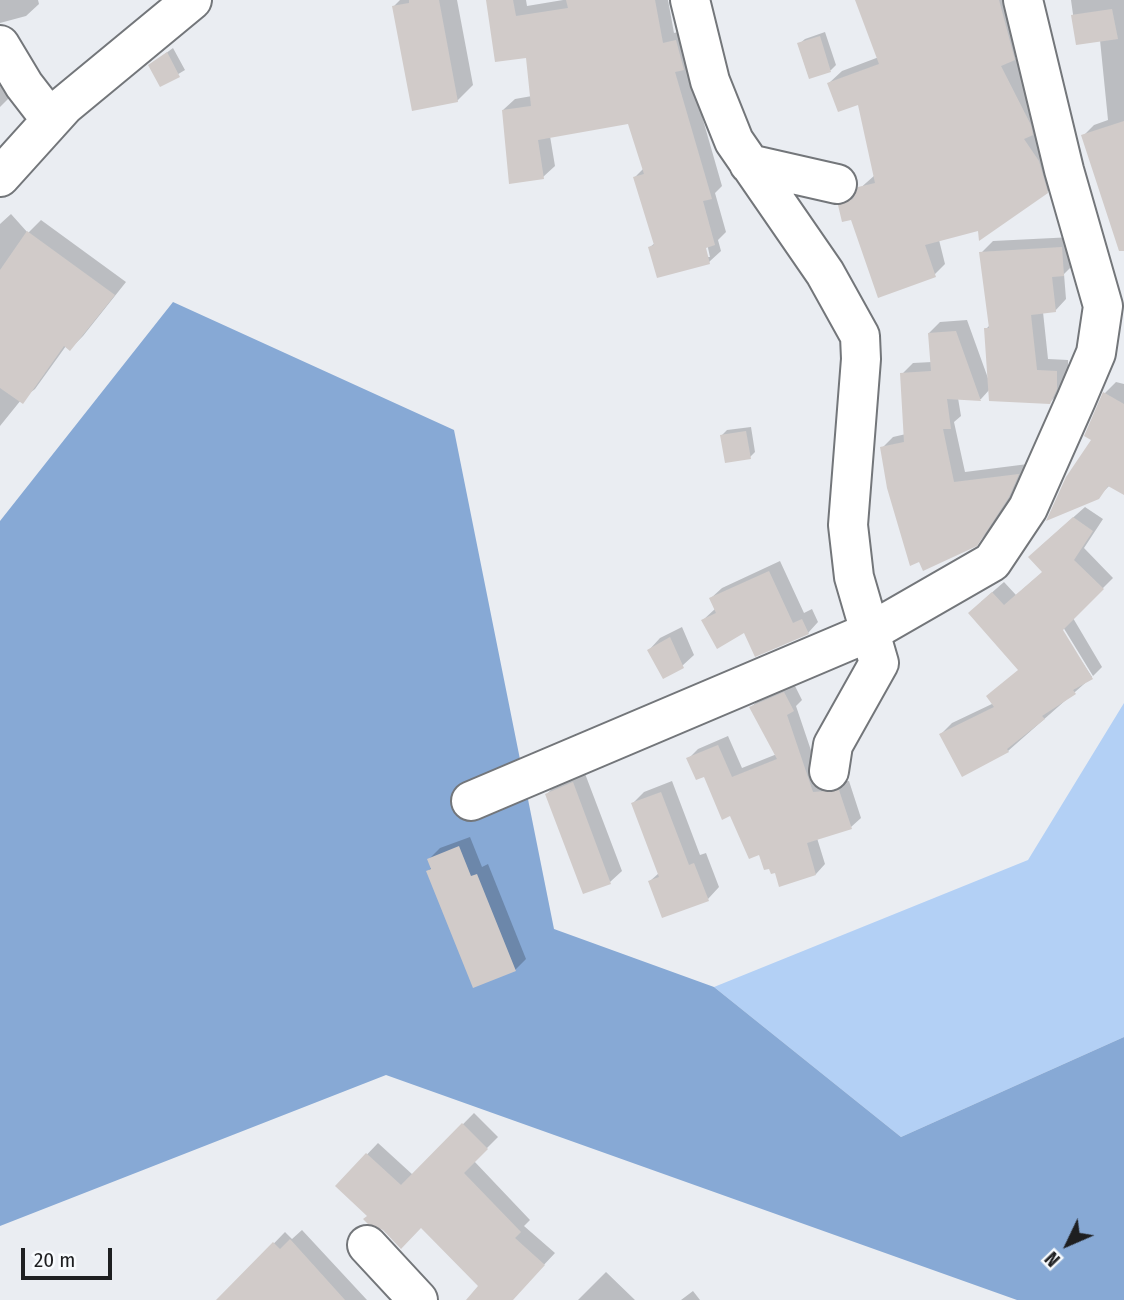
<!DOCTYPE html>
<html>
<head>
<meta charset="utf-8">
<style>
  body { margin:0 }
  #map { position:relative; width:1124px; height:1300px; overflow:hidden; background:#eaedf2; font-family:"Fira Sans Condensed",sans-serif }
  canvas { display:block }
  .north { position:absolute; left:1033px; top:1209px; width:70px; height:70px; -webkit-text-stroke:5px #f8fbfe; paint-order:stroke; rotate:226deg; font-size:19px; font-weight:700; line-height:28px; text-align:center; color:#1e1f21 }
  .north::after { content:''; display:block; margin:auto; width:24px; height:32px; background:#1e1f21; clip-path:polygon(50% 0,100% 100%,50% 72%,0 100%) }
  .scale { position:absolute; left:21px; top:1248px; width:91px; height:32px; box-sizing:border-box; border:4px solid #1e1f21; border-top:0; padding-left:9px; font-size:21px; line-height:24px; white-space:nowrap; color:#1e1f21; -webkit-text-stroke:5px #f8fbfe; paint-order:stroke }
</style>
</head>
<body>
<div id="map">
<canvas width="1124" height="1300"></canvas>
<div class="north">N</div>
<div class="scale">20 m</div>
</div>
<script>
const context = document.querySelector('canvas').getContext('2d');
context.lineJoin = 'round';
function paint(path, color) { context.fillStyle = color; context.fill(path, 'evenodd'); }
const toPath = rows => new Path2D(rows.map(r => 'M' + r).join(''));
function trace(path, color, width, dash) { context.strokeStyle = color; context.lineWidth = width; context.lineCap = dash ? 'butt' : 'round'; context.setLineDash(dash || []); context.stroke(path); }
const green = toPath([
  [1124,703,1124,1037,901,1137,714,987,1028,860]
]);
const forest = toPath([
  [173,302,454,430,554,929,714,987,901,1137,1124,1037,1124,1300,1017,1300,386,1075,0,1226,0,521]
]);
const shadow = toPath([
  [0,0,38,0,39,4,26,16,0,23],
  [400,0,457,0,473,85,457,101,394,6],
  [487,0,526,0,527,6,563,0,668,0,674,33,687,30,687,64,722,186,715,193,726,232,718,240,721,251,709,262,650,247,655,243,635,177,644,168,629,122,550,136,555,166,543,177,510,182,503,110,515,99,532,96,528,56],
  [702,239,706,239,710,257,707,257],
  [861,0,1016,0,1026,45,1015,57,1043,113,1059,179,1047,192,980,229,939,240,945,264,932,277,840,206,875,175,859,103,829,83,842,71,879,57],
  [1071,0,1124,0,1124,229,1083,136,1094,125,1108,120,1100,40,1077,43],
  [825,32,836,65,831,70,810,77,799,44,805,39],
  [173,48,185,70,160,85,150,65],
  [0,75,20,87,0,107],
  [11,214,28,233,41,220,126,282,83,336,70,349,66,346,35,389,21,400,0,426,0,224],
  [1073,237,1075,263,1064,274,1066,299,1055,311,1043,312,1048,359,1068,360,1068,376,1061,391,1049,403,990,389,981,399,958,398,961,416,954,422,965,472,1028,464,1019,485,987,533,976,544,882,448,893,437,906,434,902,374,913,363,932,362,929,333,940,322,967,320,989,381,986,329,990,325,981,253,993,241],
  [1116,382,1124,384,1124,493,1110,485,1098,497,1093,439,1105,393],
  [751,427,755,452,750,457,722,435,727,430],
  [1085,507,1103,519,1084,548,1113,578,1073,618,1102,667,1093,676,1060,622,1057,624,1092,677,1008,751,941,734,952,723,994,703,1020,669,981,602,1004,582,1016,595,1044,571,1041,546],
  [780,561,804,613,812,609,818,622,808,633,745,630,703,620,716,608,711,598,722,588],
  [682,627,694,655,682,666,649,650,660,638],
  [794,684,802,700,796,706,822,783,849,781,861,818,851,827,817,838,825,864,816,874,776,871,731,814,704,774,688,759,698,749,728,736,742,768,777,754,751,707,761,698],
  [584,771,622,871,610,882,547,794,558,782],
  [672,781,700,855,706,853,719,887,708,899,650,881,659,873,633,803,644,792],
  [470,837,482,867,488,864,526,959,515,970,428,871,432,867,429,859,440,848],
  [474,1113,498,1137,474,1161,530,1220,524,1226,555,1253,511,1300,468,1300,480,1286,422,1225,369,1216,337,1186,378,1143,413,1175],
  [302,1230,367,1300,219,1300,285,1232,292,1239],
  [606,1272,635,1300,578,1300],
  [693,1291,700,1300,681,1300]
]);
const building = toPath([
  [409,0,439,0,458,102,412,111,392,6,409,3],
  [486,0,513,0,516,16,568,8,566,0,655,0,663,43,676,40,684,70,675,72,712,199,703,201,715,245,706,248,710,264,657,278,648,247,654,245,633,177,644,174,628,124,538,140,544,179,509,184,502,110,531,106,526,58,495,62],
  [855,0,999,0,1015,60,1001,66,1031,125,1033,135,1024,139,1039,161,1048,193,979,241,978,231,925,245,936,277,878,298,851,220,842,222,838,205,853,199,858,187,875,183,858,105,838,112,827,83,879,64],
  [1112,9,1118,39,1076,45,1071,15],
  [820,36,831,72,809,79,797,43],
  [167,52,180,77,160,87,148,65],
  [1124,121,1124,251,1119,251,1081,135],
  [27,231,115,295,70,351,64,346,23,404,0,388,0,270],
  [1062,247,1064,276,1052,277,1056,312,1031,315,1037,370,1057,371,1057,389,1050,404,989,401,984,328,989,328,979,252],
  [956,331,981,401,947,399,951,429,943,429,954,482,1019,474,1009,497,977,546,923,571,919,562,910,566,887,488,880,447,904,442,900,373,931,371,928,333],
  [1103,392,1124,404,1124,495,1108,486,1099,499,1046,521,1066,477,1091,440,1084,436],
  [746,431,751,459,725,463,720,435],
  [1073,517,1093,531,1074,560,1104,589,1063,630,1093,679,1073,690,1076,694,1042,716,1045,719,1007,749,1009,752,962,777,939,734,994,707,986,696,1018,670,968,613,992,592,1004,605,1042,572,1028,557],
  [769,571,793,623,802,619,809,634,755,657,744,633,717,649,701,620,716,613,709,598],
  [670,637,684,668,663,679,647,650],
  [784,692,794,711,787,715,813,792,839,790,852,829,807,843,816,875,779,887,775,873,771,874,769,869,764,870,759,855,749,859,730,816,722,820,704,777,696,780,686,758,718,745,732,777,777,759,749,707],
  [573,782,611,884,583,894,545,794],
  [661,792,689,865,694,863,709,901,662,918,648,881,659,877,631,803],
  [459,846,471,876,477,874,516,971,473,988,426,871,431,869,427,859],
  [462,1123,488,1149,464,1173,521,1232,515,1238,545,1265,513,1300,466,1300,478,1286,421,1228,401,1249,383,1230,368,1224,363,1219,367,1216,335,1186,366,1153,401,1185],
  [290,1239,345,1300,216,1300,273,1242,280,1249]
]);
const minor = toPath([
  [690,0,710,81,734,141,825,273,860,336,861,359,848,525,854,577,879,663,833,745,829,771],
  [0,45,24,85,51,120],
  [749,164,837,184],
  [0,177,65,105,192,0],
  [471,801,872,631,992,562,1028,508,1076,400,1096,353,1103,306,1064,170,1023,0],
  [367,1245,418,1300]
]);
paint(green, '#b3d0f5');
paint(forest, '#87a9d5');
paint(shadow, '#0003');
paint(building, '#d1cbc9');
trace(minor, '#73767a', 42);
trace(minor, '#fff', 38);
</script>
</body>
</html>
